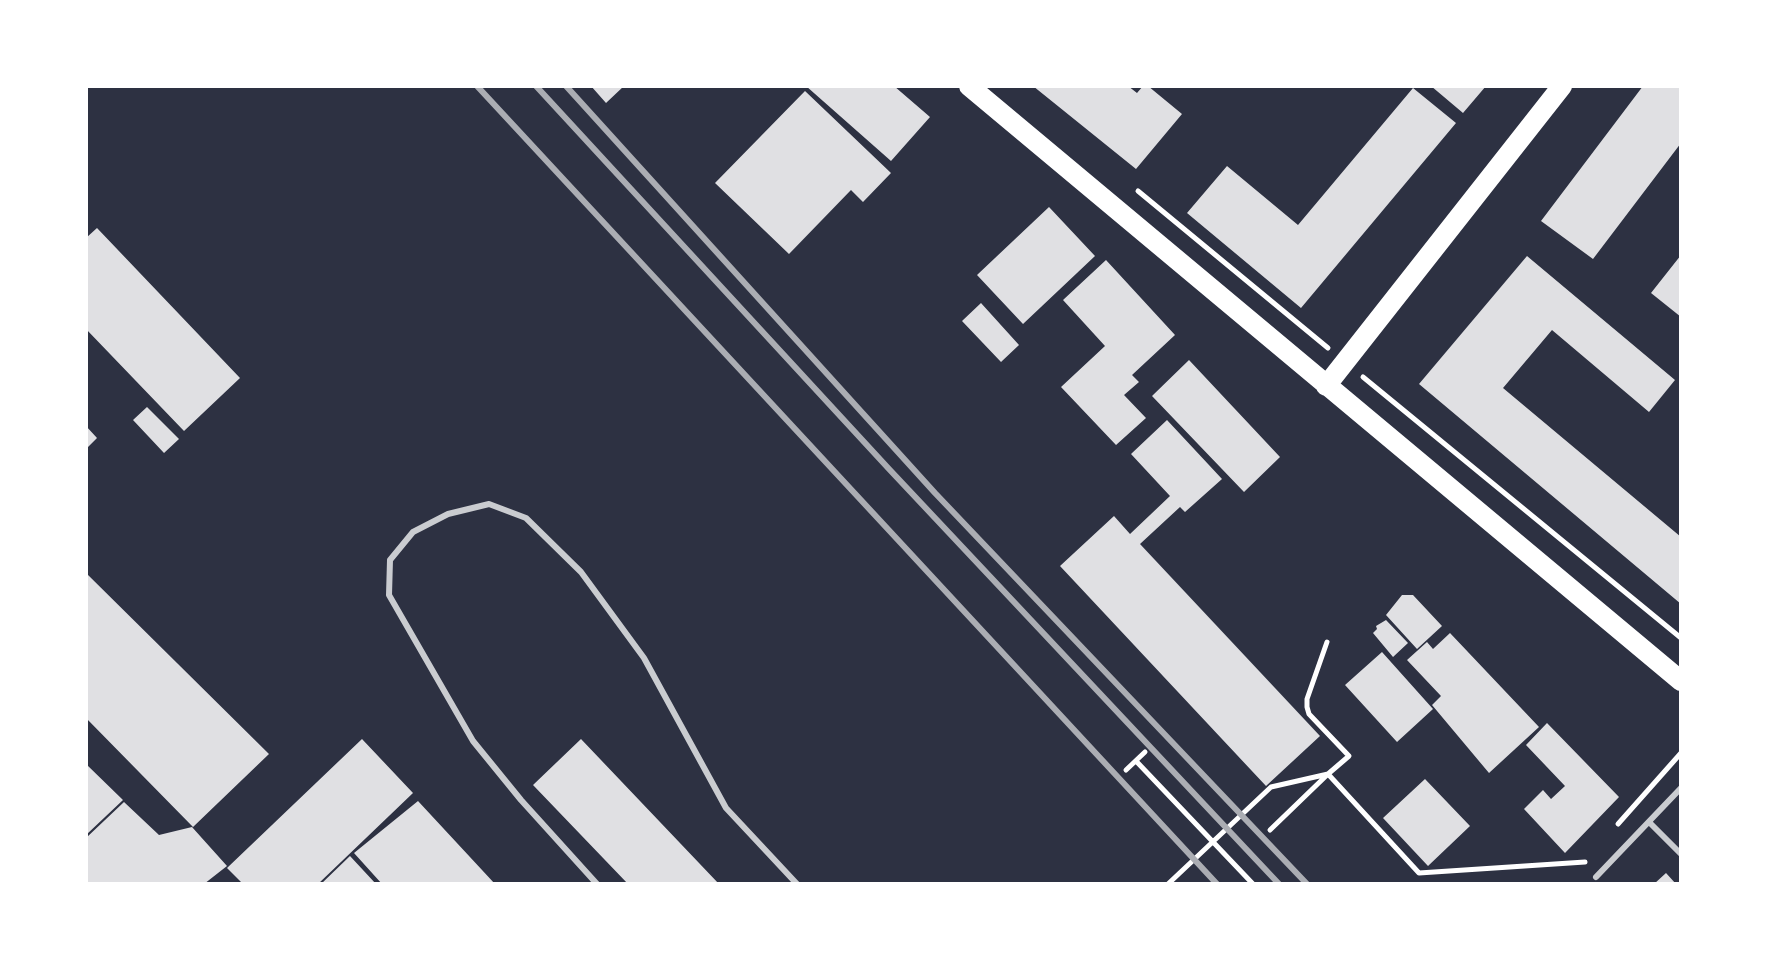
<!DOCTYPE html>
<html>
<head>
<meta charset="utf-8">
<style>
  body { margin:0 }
  #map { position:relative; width:1767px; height:970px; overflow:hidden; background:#2d3142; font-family:"PT Sans Narrow",sans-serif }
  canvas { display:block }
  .frame { position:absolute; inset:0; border:88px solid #fff; pointer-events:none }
</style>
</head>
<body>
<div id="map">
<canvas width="1767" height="970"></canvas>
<div class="frame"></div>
</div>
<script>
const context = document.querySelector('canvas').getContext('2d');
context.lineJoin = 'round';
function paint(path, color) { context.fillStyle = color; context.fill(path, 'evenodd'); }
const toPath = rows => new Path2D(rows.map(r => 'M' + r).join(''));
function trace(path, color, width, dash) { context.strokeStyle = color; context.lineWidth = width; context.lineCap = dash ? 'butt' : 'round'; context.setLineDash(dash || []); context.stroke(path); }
const building = toPath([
  [591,86,624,86,606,103],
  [806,86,894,86,930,117,891,161],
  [1033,86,1128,86,1137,93,1143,86,1148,86,1182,114,1136,169],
  [1431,86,1486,86,1463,113],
  [1643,86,1681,86,1681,143,1593,259,1541,221],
  [1413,88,1456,123,1301,308,1187,213,1227,166,1298,225],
  [805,91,891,173,863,202,851,190,789,254,715,183],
  [1049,207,1095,256,1023,324,977,275],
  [97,228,240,378,184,431,86,329,86,238],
  [1681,255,1681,317,1651,293],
  [1527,256,1675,380,1649,412,1552,330,1503,388,1681,537,1681,604,1419,384],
  [1106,260,1175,335,1132,375,1139,382,1124,395,1146,418,1116,445,1061,387,1105,346,1063,300],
  [981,303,1019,345,1001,362,962,321],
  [1189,360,1280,457,1244,492,1152,396],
  [147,407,179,439,164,453,133,420],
  [1167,420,1222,479,1185,512,1180,507,1140,544,1320,736,1266,786,1060,566,1114,516,1130,534,1170,496,1131,454],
  [86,426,97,438,86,449],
  [86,573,269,754,193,827,86,718],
  [1402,595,1413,595,1442,626,1417,649,1386,615],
  [1386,620,1408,643,1393,657,1373,633,1377,629,1376,626],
  [1450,633,1539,727,1489,773,1432,705,1441,696,1407,660,1427,642,1433,649],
  [1382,652,1433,709,1397,742,1345,685],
  [1547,723,1619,797,1565,853,1524,809,1543,790,1551,799,1565,786,1526,745],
  [362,739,413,793,318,884,243,884,227,868],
  [581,739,719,884,628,884,533,785],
  [86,764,123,800,86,835],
  [1425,779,1470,826,1428,866,1383,818],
  [418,801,495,884,382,884,354,853],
  [124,802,159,835,192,827,227,866,204,884,86,884,86,838],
  [350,856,376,884,321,884],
  [1666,873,1676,884,1654,884]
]);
const path = toPath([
  [1138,191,1328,348],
  [1363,377,1681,638],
  [1136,761,1253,884],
  [1126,770,1145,752],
  [1618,824,1681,753],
  [1270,830,1328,774,1419,873,1585,862],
  [1168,884,1271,787,1328,774,1349,756,1309,714,1307,707,1307,699,1327,642]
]);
const service = toPath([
  [1650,823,1681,854],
  [1596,877,1681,788],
  [597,884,521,800,473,741,389,595,390,560,413,532,448,514,489,504,526,518,581,572,644,658,726,808,797,884]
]);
const primary = toPath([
  [969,86,1681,681],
  [1326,386,1562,86]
]);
const rail = toPath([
  [477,86,1217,884],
  [536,86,889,469,1279,884],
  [566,86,935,493,1307,884]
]);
paint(building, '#e0e0e3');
trace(path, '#fff', 5);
trace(service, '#caccd0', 6);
trace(primary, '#fff', 20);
trace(rail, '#abadb3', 6);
</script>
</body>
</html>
